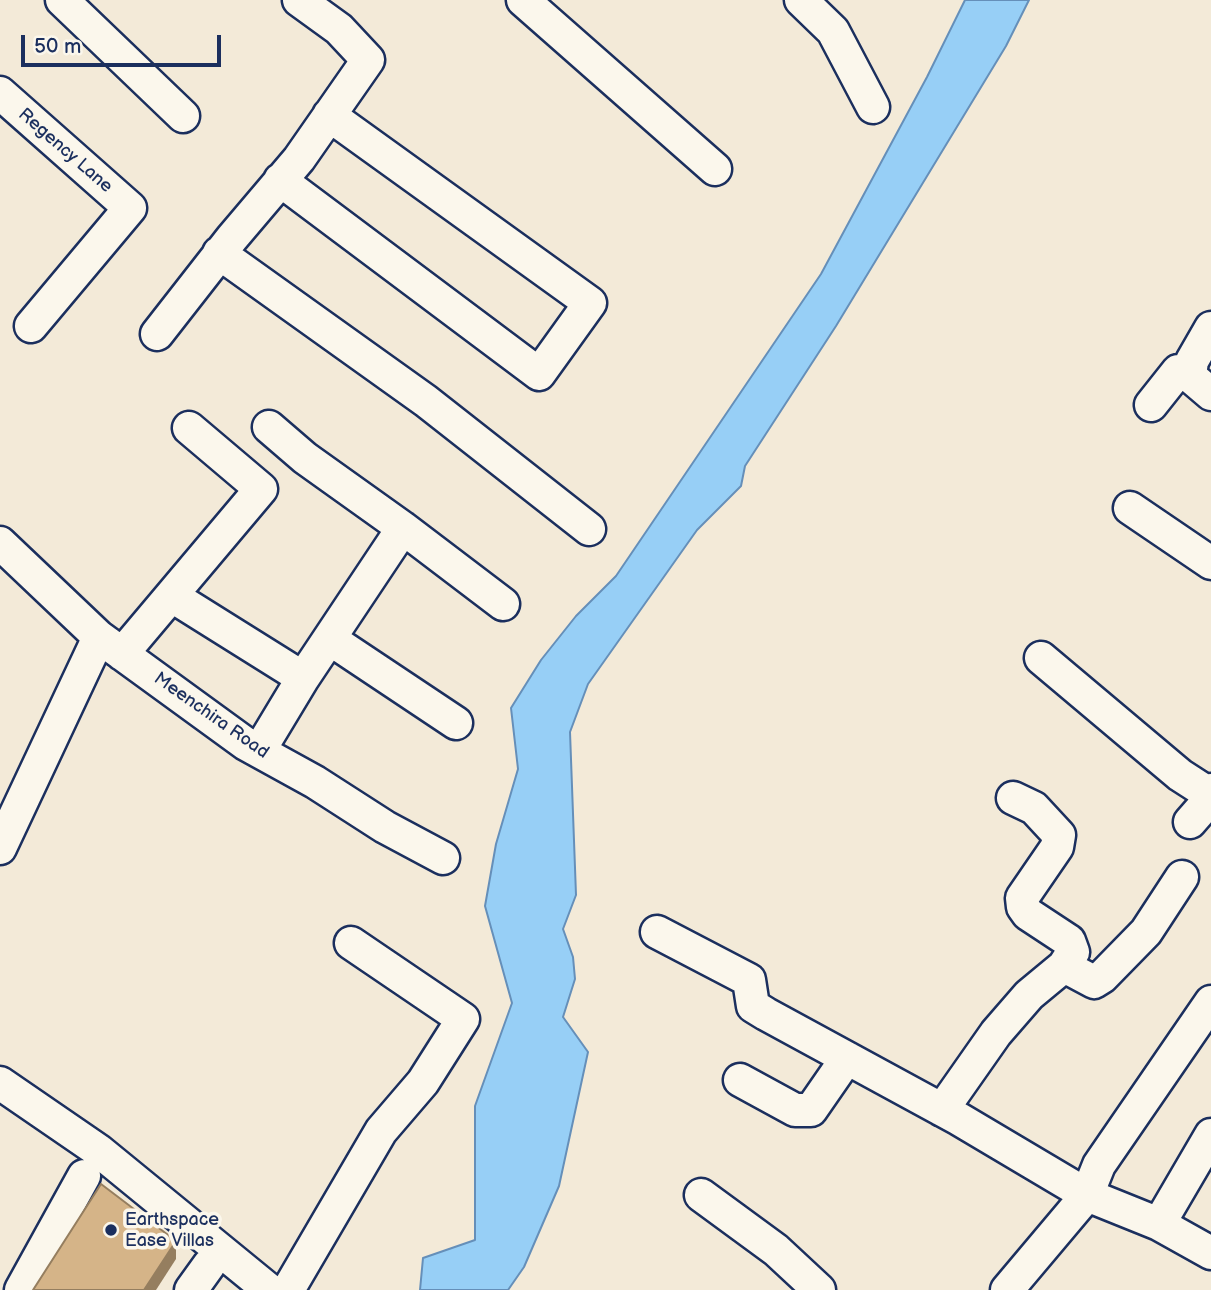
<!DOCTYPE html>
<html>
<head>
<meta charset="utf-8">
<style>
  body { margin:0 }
  #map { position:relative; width:1211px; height:1290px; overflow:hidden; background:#f3ead8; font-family:"Balsamiq Sans",sans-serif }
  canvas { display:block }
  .scale { position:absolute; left:21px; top:35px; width:200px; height:32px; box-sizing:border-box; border:4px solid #1b2f5e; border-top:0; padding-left:9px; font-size:21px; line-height:24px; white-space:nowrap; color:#1b2f5e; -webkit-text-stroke:5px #fbf7ec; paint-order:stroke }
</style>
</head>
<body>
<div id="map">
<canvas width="1211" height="1290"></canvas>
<div class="scale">50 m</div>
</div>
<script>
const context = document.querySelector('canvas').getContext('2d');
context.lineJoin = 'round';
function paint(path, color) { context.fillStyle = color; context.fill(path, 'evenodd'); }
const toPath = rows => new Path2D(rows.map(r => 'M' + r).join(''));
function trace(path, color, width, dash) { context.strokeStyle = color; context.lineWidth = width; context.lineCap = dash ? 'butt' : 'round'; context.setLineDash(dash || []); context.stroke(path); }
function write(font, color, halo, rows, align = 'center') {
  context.font = font + ' "Balsamiq Sans",sans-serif'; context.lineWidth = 7; context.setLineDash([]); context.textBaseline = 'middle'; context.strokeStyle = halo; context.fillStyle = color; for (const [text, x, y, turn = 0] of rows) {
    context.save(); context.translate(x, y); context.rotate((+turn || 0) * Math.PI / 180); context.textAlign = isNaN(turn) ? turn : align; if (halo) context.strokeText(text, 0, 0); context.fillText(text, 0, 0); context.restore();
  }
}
const water = toPath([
  [965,0,1029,0,1006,46,836,326,745,466,741,486,697,530,588,684,570,732,576,895,563,929,573,957,575,979,563,1017,588,1052,559,1186,524,1267,508,1290,420,1290,423,1258,475,1240,475,1106,512,1003,485,906,496,844,518,769,511,708,541,660,576,616,616,576,821,274,927,77,965,0]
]);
const minor = toPath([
  [62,0,183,116],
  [523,0,715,169],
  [801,0,833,31,873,107],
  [0,93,130,208,31,326],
  [280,180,539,374,590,303,329,115],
  [219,253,426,401,589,529],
  [157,334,232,238,299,159,368,60,339,29,299,0],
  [1190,376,1192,361,1211,328],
  [1151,405,1178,371,1184,371,1211,394],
  [269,427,305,458,403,528],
  [1130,508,1211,563],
  [0,543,99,637,246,744,315,782,385,827,443,858],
  [172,596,303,678,403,528,503,604],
  [330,639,456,723],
  [122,654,261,489,189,428],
  [1041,658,1180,775,1208,793,1211,790],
  [259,751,303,678],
  [1013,798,1034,808,1059,835,1057,847,1022,898,1023,907,1028,914,1069,941,1073,952,1064,966],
  [1190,822,1204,806,1208,793],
  [0,848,99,637],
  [657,932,749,980,753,1006,766,1014,959,1119,1087,1195,1159,1224,1211,1253],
  [740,1080,795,1110,811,1110,847,1058],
  [0,1083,99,1151,269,1290],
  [942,1110,996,1033,1029,995,1064,966,1094,982,1102,977,1146,932,1182,877],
  [701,1195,776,1250,819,1290],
  [1159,1224,1211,1135],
  [21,1290,84,1176],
  [191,1290,209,1265],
  [288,1290,381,1131,423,1082,463,1019,351,943],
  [1007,1290,1087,1195,1099,1165,1211,1002]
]);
const shadedWall = toPath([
  [176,1241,176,1259,156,1290,144,1290]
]);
const building = toPath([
  [101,1184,176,1241,144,1290,33,1290,101,1184]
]);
const markers = [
  [111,1230,7,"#1b2f5e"]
];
const streetNames = [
  ["Regency Lane",65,151,41],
  ["Meenchira Road",211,716,35]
];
const poiNames = [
  ["Earthspace",125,1220],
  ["Ease Villas",125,1241]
];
paint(water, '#97cff6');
trace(water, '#658fb9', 2);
trace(minor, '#1b2f5e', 37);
trace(minor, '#fbf7ec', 32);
paint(shadedWall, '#957e5f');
paint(building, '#d5b488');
trace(building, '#957e5f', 2);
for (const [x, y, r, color] of markers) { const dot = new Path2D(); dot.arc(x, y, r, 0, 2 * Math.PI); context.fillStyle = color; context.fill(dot); trace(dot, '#fbf7ec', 2.5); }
write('18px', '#1b2f5e', '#fbf7ec', streetNames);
write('18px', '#1b2f5e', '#fbf7ec', poiNames, 'left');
</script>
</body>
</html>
